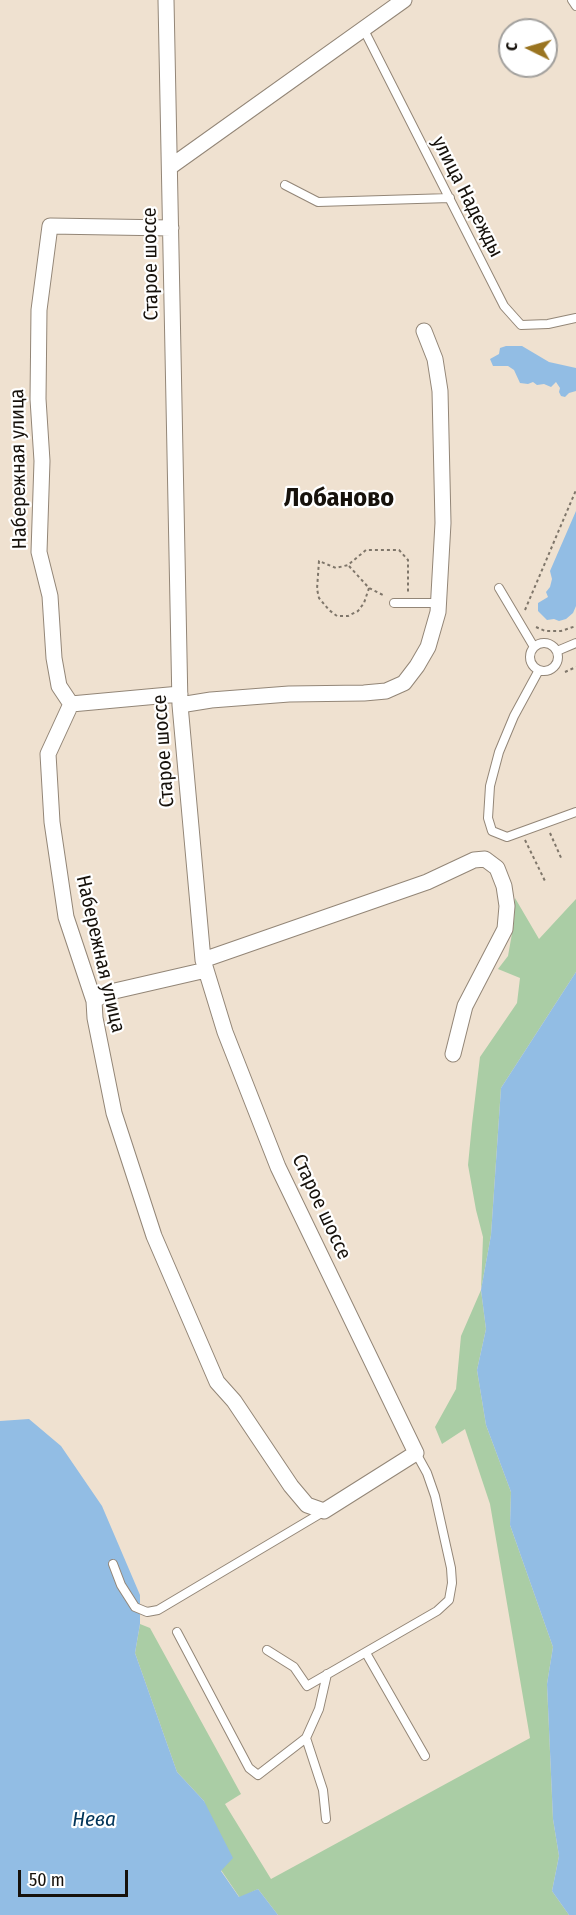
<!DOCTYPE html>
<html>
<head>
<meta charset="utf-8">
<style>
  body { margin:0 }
  #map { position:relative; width:576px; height:1915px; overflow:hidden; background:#efe1d0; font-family:"Fira Sans Condensed",sans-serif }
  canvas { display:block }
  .north { position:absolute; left:498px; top:18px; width:60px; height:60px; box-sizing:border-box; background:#fff; border:2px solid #a2a09d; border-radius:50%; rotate:275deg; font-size:16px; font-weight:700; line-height:24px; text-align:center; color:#16110b }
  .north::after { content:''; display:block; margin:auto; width:21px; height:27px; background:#9a7420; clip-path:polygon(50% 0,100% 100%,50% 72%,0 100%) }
  .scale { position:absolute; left:18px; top:1870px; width:110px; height:27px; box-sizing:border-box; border:3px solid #16110b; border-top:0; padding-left:8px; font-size:18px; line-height:21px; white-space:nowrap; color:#16110b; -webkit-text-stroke:4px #fff; paint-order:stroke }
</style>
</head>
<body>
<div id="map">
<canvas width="576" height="1915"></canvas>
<div class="north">С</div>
<div class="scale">50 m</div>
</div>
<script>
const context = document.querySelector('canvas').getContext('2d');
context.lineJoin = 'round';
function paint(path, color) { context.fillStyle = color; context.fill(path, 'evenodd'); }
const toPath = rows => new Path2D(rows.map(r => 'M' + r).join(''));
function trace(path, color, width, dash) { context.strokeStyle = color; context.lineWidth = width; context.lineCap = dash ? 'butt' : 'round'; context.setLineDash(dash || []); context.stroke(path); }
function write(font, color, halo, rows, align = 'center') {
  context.font = font + ' "Fira Sans Condensed",sans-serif'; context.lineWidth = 4.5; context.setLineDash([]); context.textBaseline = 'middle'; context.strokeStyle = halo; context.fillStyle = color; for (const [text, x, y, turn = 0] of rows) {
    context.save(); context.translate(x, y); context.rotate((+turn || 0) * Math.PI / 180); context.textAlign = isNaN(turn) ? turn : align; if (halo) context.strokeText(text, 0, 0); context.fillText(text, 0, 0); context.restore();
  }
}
const green = toPath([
  [515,898,539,939,576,899,576,972,501,1088,491,1235,481,1290,486,1329,477,1370,486,1425,511,1492,510,1525,553,1647,547,1684,553,1819,559,1856,552,1891,569,1915,278,1915,258,1889,240,1898,221,1870,204,1801,177,1772,135,1653,140,1624,150,1628,241,1794,225,1804,271,1879,530,1738,490,1504,465,1429,442,1444,435,1427,456,1389,461,1336,481,1290,483,1237,476,1210,468,1165,472,1124,480,1057,517,1003,520,978,498,969,508,956,514,922]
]);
const water = toPath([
  [506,346,522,346,549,362,576,368,576,391,569,393,565,397,561,396,559,392,560,388,556,382,551,387,544,384,537,385,533,382,528,384,520,383,514,370,508,366,493,366,490,359,499,354,500,348],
  [576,511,576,606,573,613,566,619,559,621,554,619,547,620,538,611,538,603,548,597,546,592,550,587,552,579,550,571],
  [576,972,576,1915,569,1915,552,1891,559,1856,553,1819,547,1684,553,1647,510,1525,511,1492,486,1425,477,1370,486,1329,481,1290,491,1235,501,1088],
  [29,1419,61,1446,102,1506,140,1595,140,1624,135,1653,177,1772,204,1801,233,1858,221,1871,239,1897,258,1889,278,1915,0,1915,0,1421]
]);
const path = toPath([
  [349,566,369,588,385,596],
  [369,588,364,603,358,611,348,616,337,616,329,610,319,598,317,589,319,561,336,568,348,565,366,550,399,550,408,560,408,592],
  [525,610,576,490],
  [536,627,545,631,561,631,576,626],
  [565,672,576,667],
  [550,833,562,860],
  [525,840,545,881]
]);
const lane = toPath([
  [572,0,576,6],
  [364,30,504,306,521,325,548,324,576,318],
  [285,185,318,202,450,198],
  [499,588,534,647],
  [394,603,439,603],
  '530 657a14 14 0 1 1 28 0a14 14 0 1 1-28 0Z',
  [557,651,576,643],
  [539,670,514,716,499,752,490,786,488,818,492,831,507,837,576,812],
  [113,1564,121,1585,135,1607,147,1612,158,1610,323,1512],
  [177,1632,249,1768,258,1775,306,1738,319,1709,327,1674],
  [267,1650,294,1667,307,1686,437,1611,449,1600,452,1583,451,1568,435,1496,427,1473,416,1453],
  [366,1653,425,1756],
  [306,1738,323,1790,326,1819]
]);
const street = toPath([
  [170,167,404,0],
  [71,704,48,754,52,822,66,917,94,1001,95,1018,114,1113,154,1236,217,1382,234,1401,291,1486,307,1505,324,1511,416,1453,278,1167,225,1032,203,960,180,705,166,0],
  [71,704,59,686,54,658,50,596,39,552,42,461,38,399,39,310,50,226,171,228],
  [71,704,180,694],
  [180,705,211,700,289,694,364,693,386,691,404,683,417,666,428,647,438,612,443,523,440,391,435,359,424,331],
  [203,960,427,882,474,860,485,859,497,868,504,886,507,906,505,929,465,1006,453,1054],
  [94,1001,106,993,206,970]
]);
const streetNames = [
  ["улица Надежды",467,197,63],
  ["Старое шоссе",151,264,-91],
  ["Набережная улица",19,469,-91],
  ["Старое шоссе",164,751,-94],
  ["Набережная улица",100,954,77],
  ["Старое шоссе",321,1207,65]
];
const waterNames = [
  ["Нева",94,1820]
];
const districtNames = [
  ["Лобаново",339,499]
];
paint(green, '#aacda5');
paint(water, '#92bde4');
trace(lane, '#938677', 10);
trace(street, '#938677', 17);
trace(path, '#7f766a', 2, [3, 3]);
trace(lane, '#fff', 8);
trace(street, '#fff', 15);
write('20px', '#16110b', '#fff', streetNames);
write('italic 21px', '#02355a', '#fff', waterNames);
write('bold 26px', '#16110b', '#fff', districtNames);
</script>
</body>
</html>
